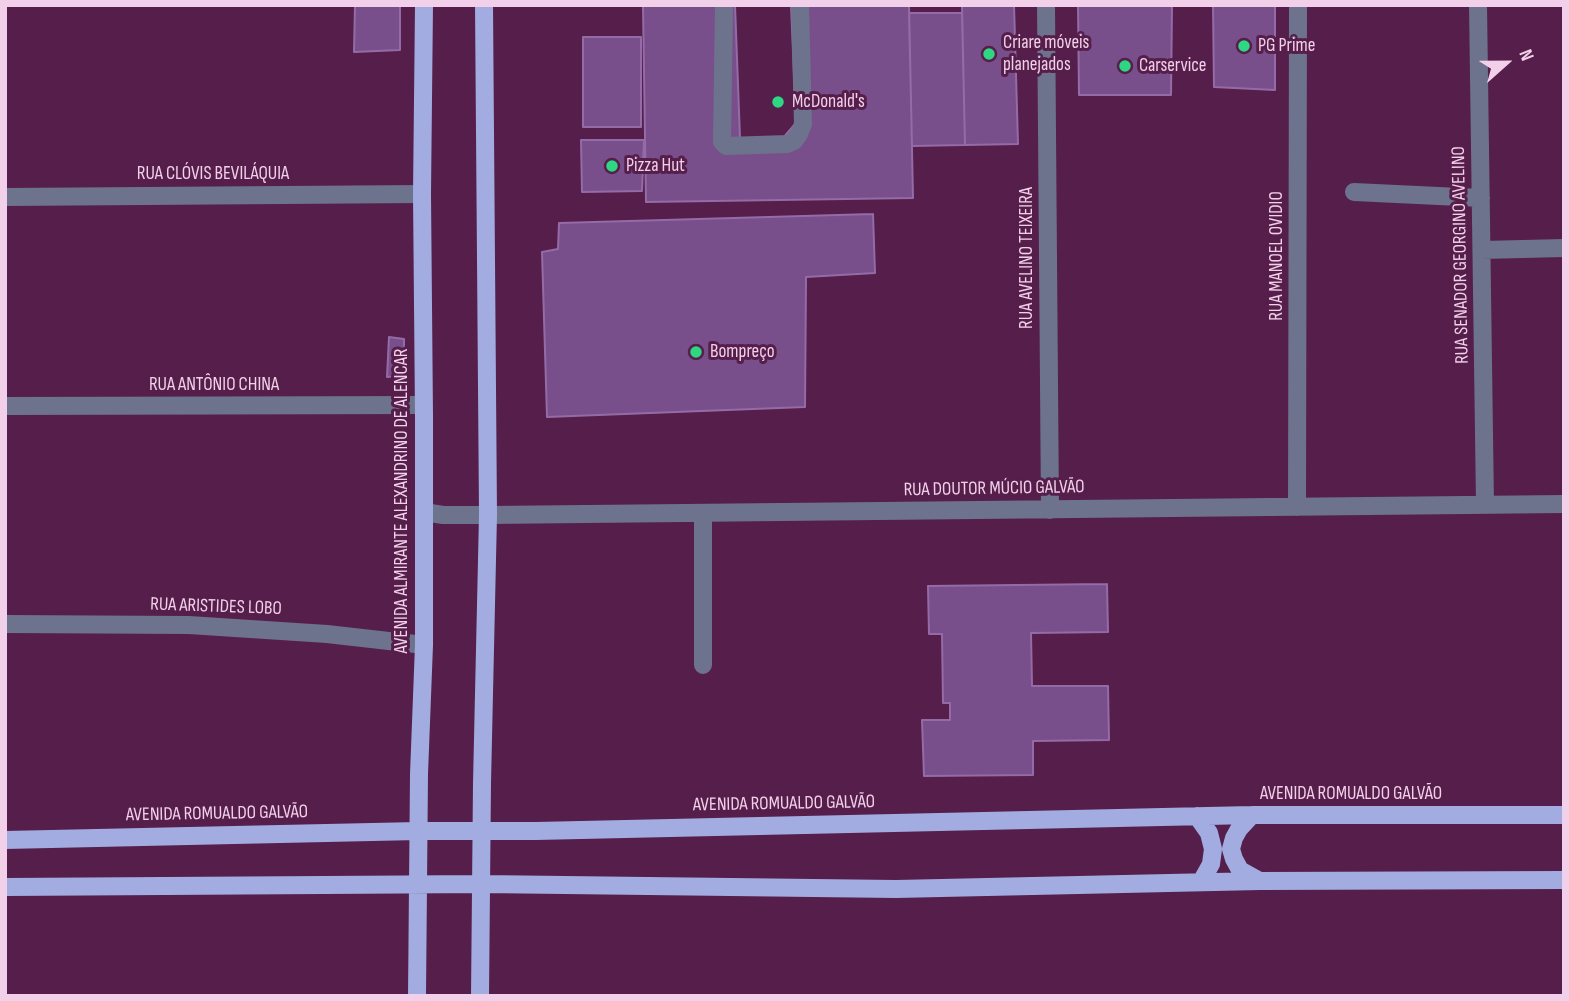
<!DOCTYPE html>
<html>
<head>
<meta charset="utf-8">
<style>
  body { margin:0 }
  #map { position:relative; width:1569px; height:1001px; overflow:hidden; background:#551e4b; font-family:"Sofia Sans Condensed",sans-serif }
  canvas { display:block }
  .frame { position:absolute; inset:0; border:7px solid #f2d0e9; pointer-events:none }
  .north { position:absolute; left:1471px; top:28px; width:70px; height:70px; -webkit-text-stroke:5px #551e4b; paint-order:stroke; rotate:69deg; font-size:19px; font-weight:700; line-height:28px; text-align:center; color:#f2d0e9 }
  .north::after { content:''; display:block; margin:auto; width:24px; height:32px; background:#f2d0e9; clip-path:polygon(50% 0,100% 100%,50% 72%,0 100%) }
</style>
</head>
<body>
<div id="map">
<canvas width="1569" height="1001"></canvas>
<div class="frame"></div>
<div class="north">N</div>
</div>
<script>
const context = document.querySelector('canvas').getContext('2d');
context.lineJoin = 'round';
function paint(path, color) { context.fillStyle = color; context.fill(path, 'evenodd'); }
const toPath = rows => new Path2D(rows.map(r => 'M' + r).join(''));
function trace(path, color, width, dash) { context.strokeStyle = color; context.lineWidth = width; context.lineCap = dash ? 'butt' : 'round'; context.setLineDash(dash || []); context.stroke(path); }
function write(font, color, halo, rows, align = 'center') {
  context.font = font + ' "Sofia Sans Condensed",sans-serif'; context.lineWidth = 6; context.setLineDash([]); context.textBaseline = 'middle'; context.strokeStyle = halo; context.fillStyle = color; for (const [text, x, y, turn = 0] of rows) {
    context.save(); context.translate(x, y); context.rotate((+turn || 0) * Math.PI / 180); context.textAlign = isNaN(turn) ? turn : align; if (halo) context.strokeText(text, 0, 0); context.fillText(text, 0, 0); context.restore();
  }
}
const building = toPath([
  [355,5,400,5,400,50,354,52,355,5],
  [643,5,909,5,913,198,646,202,643,5],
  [735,5,791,5,796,123,783,138,740,138,735,5],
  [962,5,1014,5,1018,144,965,145,962,5],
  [1078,5,1172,5,1171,95,1079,95,1078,5],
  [1213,5,1275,5,1275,90,1214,87,1213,5],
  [909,13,962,13,965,145,912,146,909,13],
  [583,37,641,37,641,127,583,127,583,37],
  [581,140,644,140,642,191,582,192,581,140],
  [873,214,875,273,806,277,805,407,547,417,542,252,558,249,559,223,873,214],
  [389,337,404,339,404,375,387,377,389,337],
  [1107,584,1108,632,1031,633,1032,686,1108,686,1109,740,1033,741,1033,775,924,776,922,720,950,720,950,703,943,703,942,634,929,634,928,586,1107,584]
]);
const minor = toPath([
  [724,5,722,142,726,146,787,144,794,141,799,134,803,124,800,5],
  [1046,5,1050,510],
  [1478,5,1485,505],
  [1354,192,1481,198],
  [5,197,422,194],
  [1482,250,1564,248],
  [5,406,423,405],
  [1297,507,1298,5],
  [424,512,443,515,488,515,1564,504],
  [703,513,703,665],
  [5,624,189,625,327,634,424,645]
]);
const major = toPath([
  [1252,815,1239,829,1234,838,1231,849,1234,859,1240,870,1258,880],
  [1197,816,1209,833,1213,849,1211,864,1201,882],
  [5,840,418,831,536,831,1252,815,1564,815],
  [5,887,482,884,896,889,1260,881,1564,880],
  [417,996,419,774,424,645,424,416,422,194,424,5],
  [480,996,482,783,488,515,484,5]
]);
const markers = [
  [1244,46,7,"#2ed883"],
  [989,54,7,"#2ed883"],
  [1125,66,7,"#2ed883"],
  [778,102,7,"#2ed883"],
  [612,166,7,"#2ed883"],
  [696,352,7,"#2ed883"]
];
const poiNames = [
  ["Criare móveis",1003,43],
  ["planejados",1003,65],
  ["PG Prime",1258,46],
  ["Carservice",1139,66],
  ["McDonald's",792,102],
  ["Pizza Hut",626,166],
  ["Bompreço",710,352]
];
const streetNames = [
  ["RUA CLÓVIS BEVILÁQUIA",213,174],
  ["RUA SENADOR GEORGINO AVELINO",1461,255,-91],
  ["RUA MANOEL OVIDIO",1277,256,-90],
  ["RUA AVELINO TEIXEIRA",1027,258,-90],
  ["RUA ANTÔNIO CHINA",214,385],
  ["RUA DOUTOR MÚCIO GALVÃO",994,489,-1],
  ["AVENIDA ALMIRANTE ALEXANDRINO DE ALENCAR",402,501,-90],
  ["RUA ARISTIDES LOBO",216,607,2],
  ["AVENIDA ROMUALDO GALVÃO",1351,794],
  ["AVENIDA ROMUALDO GALVÃO",784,804,-1],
  ["AVENIDA ROMUALDO GALVÃO",217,814,-1]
];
paint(building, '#784f8a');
trace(building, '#956ba7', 2);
trace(minor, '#6d738c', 18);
trace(major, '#a2ace0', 18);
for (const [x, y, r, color] of markers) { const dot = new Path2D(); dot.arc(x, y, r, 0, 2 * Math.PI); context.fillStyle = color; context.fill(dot); trace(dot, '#551e4b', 2.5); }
write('19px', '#f2d0e9', '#551e4b', poiNames, 'left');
write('19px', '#f2d0e9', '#551e4b', streetNames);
</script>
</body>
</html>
